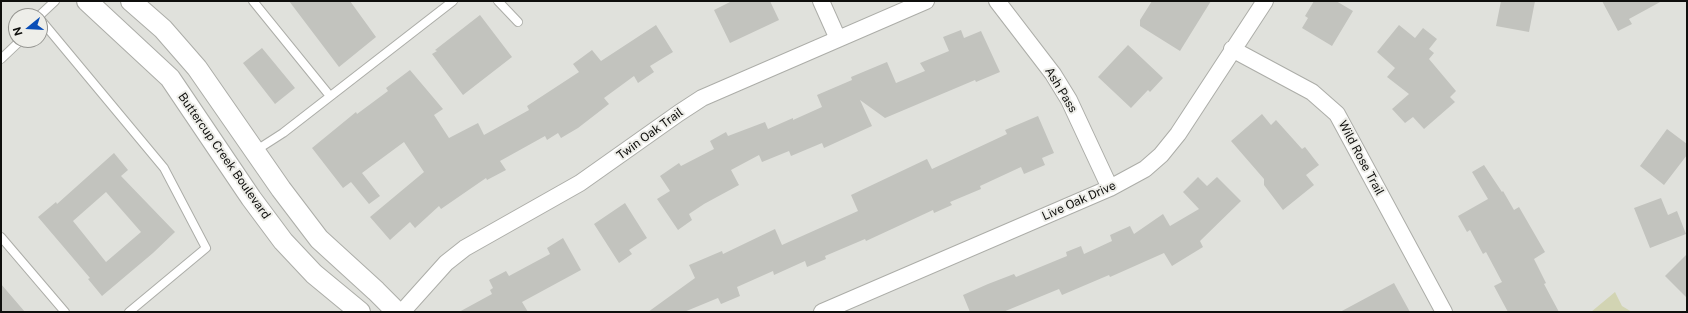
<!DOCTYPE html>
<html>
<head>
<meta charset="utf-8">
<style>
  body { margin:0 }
  #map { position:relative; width:1688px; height:313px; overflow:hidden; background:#e0e1dc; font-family:"Public Sans",sans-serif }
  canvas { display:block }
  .frame { position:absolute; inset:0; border:2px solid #0f0f0d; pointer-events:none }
  .north { position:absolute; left:8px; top:8px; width:40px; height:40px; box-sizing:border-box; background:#eeeee9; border:1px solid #959591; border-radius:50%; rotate:252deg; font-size:11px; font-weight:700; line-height:16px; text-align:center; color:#0f0f0d }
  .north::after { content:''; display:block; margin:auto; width:14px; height:18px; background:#094db7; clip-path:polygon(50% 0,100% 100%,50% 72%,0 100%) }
</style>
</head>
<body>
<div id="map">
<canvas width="1688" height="313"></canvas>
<div class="frame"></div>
<div class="north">N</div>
</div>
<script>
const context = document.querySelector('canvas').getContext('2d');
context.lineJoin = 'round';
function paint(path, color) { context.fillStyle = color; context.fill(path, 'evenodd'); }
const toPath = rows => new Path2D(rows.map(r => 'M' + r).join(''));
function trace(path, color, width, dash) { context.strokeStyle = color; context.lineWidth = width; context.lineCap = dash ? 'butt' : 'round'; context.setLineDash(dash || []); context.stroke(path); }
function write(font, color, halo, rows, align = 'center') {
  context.font = font + ' "Public Sans",sans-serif'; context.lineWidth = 4; context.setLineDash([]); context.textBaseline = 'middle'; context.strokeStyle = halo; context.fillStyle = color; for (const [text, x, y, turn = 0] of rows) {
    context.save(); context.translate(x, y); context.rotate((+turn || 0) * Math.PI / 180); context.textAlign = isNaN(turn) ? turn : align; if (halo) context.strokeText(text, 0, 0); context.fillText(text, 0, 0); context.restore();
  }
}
const green = toPath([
  [1615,292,1622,306,1632,312,1591,312]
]);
const building = toPath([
  [289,1,350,1,376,37,339,67],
  [732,1,770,1,779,20,730,43,714,10],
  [1152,1,1211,1,1180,51,1140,26,1140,20],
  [1314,1,1336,1,1353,11,1332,46,1302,28,1308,18,1305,16],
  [1501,1,1535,1,1529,32,1496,26],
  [1602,1,1662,1,1629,19,1632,24,1618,31],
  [480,15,512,57,463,95,432,54,437,51,435,50],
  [656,25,673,52,650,66,654,72,638,83,634,76,604,98,609,104,578,128,561,138,558,133,547,140,545,136,500,161,506,170,487,180,486,178,441,209,439,206,415,228,410,222,390,240,370,217,424,172,404,142,362,173,380,196,369,204,351,182,343,188,312,148,356,112,357,114,388,91,386,88,410,70,443,109,434,115,449,138,478,123,484,135,529,110,527,106,579,72,573,64,592,50,601,61],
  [1399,25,1415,38,1423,28,1437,39,1429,49,1434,53,1429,59,1456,91,1450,97,1455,102,1424,129,1413,117,1405,123,1392,109,1409,94,1387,77,1395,68,1377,52],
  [961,30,964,38,981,31,1000,72,976,82,975,80,885,118,860,100,872,126,824,148,822,143,791,156,789,151,762,162,759,155,731,170,739,185,704,204,689,214,692,220,678,230,657,199,670,191,660,176,679,163,681,166,714,149,710,141,726,132,728,136,765,122,768,129,793,118,793,120,822,107,817,95,852,80,851,77,887,62,896,83,925,71,920,63,949,51,943,37],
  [1128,45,1163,78,1150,92,1148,90,1131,108,1098,77],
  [262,48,295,88,275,104,243,63],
  [1262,114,1271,125,1276,120,1302,149,1305,147,1319,165,1306,175,1314,185,1283,210,1264,185,1264,179,1231,141],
  [1038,116,1054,153,1042,158,1045,165,1024,174,1021,167,980,186,981,189,950,202,952,205,934,213,933,210,866,241,865,239,825,256,826,259,807,267,805,261,774,275,773,271,737,287,740,296,721,304,718,298,684,312,648,312,695,278,689,265,722,251,723,254,775,229,782,245,858,211,851,195,927,159,932,169,1007,134,1005,130],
  [1667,129,1687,144,1687,155,1664,185,1640,166],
  [114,153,128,170,121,176,175,232,153,253,102,296,88,279,90,278,38,217,56,202,57,204],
  [106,192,141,232,106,262,73,221],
  [1484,165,1502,192,1503,191,1514,210,1519,207,1545,252,1534,259,1546,283,1544,284,1559,312,1508,312,1494,286,1502,282,1486,252,1483,254,1470,230,1467,232,1458,216,1488,199,1472,172],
  [1198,177,1207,186,1217,177,1241,201,1200,241,1203,247,1172,266,1164,253,1110,277,1109,275,1062,295,1059,289,1003,312,970,312,963,295,988,284,1014,274,1016,277,1067,256,1066,252,1081,246,1084,254,1112,241,1110,235,1130,226,1134,234,1163,214,1170,226,1199,209,1183,192],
  [1661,198,1668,215,1677,211,1686,234,1650,248,1634,208],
  [625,203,647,238,629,250,632,254,619,263,594,224],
  [563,238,581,270,522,302,528,312,459,312,492,294,490,290,493,288,489,280,506,271,509,276,550,254,547,248],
  [1687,254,1687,298,1665,276],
  [1394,283,1410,312,1340,312],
  [1,284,25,312,1,312]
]);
const service = toPath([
  [253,1,330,96],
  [498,1,518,22],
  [39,16,55,1],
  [40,19,164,168,206,248,129,312],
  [1,59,21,40],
  [255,151,283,133,453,1],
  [1,237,65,312]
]);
const minor = toPath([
  [821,1,838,39],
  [997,1,1053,74,1069,100,1110,188],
  [1232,49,1312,92,1337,114,1444,312],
  [402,312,446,263,465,248,580,183,679,113,702,98,926,1],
  [822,312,1110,188,1145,169,1161,155,1178,134,1265,1]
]);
const tertiary = toPath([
  [87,1,170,78,251,198,283,241,314,274,360,312],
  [131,1,163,29,197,68,281,189,319,239,376,291,397,312]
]);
const streetNames = [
  ["Ash Pass",1061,90,59],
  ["Twin Oak Trail",650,134,-36],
  ["Buttercup Creek Boulevard",224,156,55],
  ["Wild Rose Trail",1361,158,62],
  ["Live Oak Drive",1079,201,-24]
];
paint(green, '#d2d4b3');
paint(building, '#c2c3be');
trace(service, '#acada8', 10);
trace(minor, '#acada8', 18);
trace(tertiary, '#acada8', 22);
trace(service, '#fff', 8);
trace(minor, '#fff', 16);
trace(tertiary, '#fff', 20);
write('12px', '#0f0f0d', '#eeeee9', streetNames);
</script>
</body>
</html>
